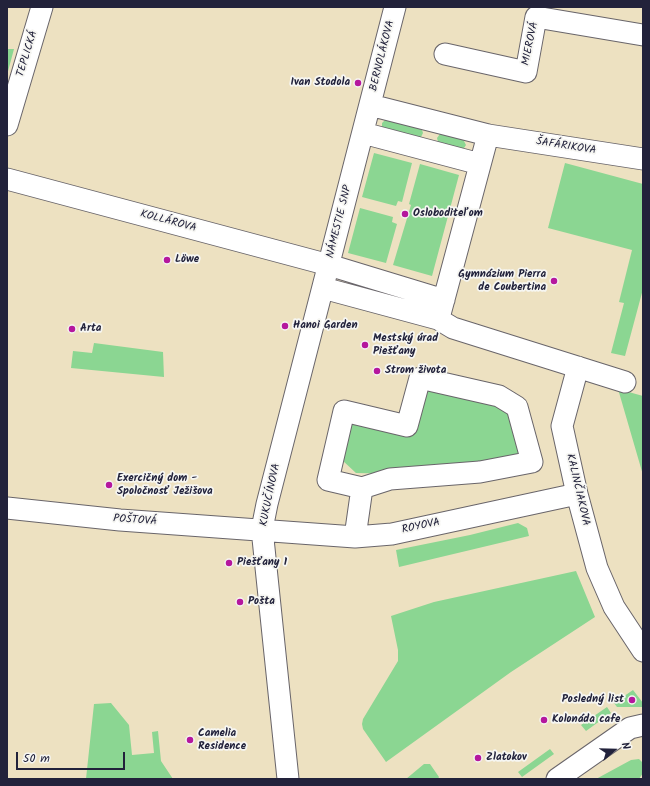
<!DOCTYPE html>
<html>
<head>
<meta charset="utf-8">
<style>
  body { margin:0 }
  #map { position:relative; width:650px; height:786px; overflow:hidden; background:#ede1c1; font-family:Kalam,sans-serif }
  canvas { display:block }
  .frame { position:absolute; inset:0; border:8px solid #22223b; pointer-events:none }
  .north { position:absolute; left:594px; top:730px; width:40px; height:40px; -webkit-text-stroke:3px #f6f6f2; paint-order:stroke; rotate:70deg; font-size:11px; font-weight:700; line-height:16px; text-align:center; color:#22223b }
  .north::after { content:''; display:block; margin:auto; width:14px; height:18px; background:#22223b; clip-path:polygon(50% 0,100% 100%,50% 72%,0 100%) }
  .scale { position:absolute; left:16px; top:752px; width:109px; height:18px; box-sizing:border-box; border:2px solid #22223b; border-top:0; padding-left:5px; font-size:12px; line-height:14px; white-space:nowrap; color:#22223b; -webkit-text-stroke:3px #f6f6f2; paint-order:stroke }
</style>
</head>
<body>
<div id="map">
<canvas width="650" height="786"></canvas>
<div class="frame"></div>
<div class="north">N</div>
<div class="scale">50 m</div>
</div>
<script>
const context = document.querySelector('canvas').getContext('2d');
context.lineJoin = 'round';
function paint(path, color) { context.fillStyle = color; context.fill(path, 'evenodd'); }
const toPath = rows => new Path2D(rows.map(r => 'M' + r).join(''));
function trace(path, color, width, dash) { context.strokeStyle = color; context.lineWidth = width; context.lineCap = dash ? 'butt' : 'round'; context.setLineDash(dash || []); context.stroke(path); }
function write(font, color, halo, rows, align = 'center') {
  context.font = font + ' Kalam,sans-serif'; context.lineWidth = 3.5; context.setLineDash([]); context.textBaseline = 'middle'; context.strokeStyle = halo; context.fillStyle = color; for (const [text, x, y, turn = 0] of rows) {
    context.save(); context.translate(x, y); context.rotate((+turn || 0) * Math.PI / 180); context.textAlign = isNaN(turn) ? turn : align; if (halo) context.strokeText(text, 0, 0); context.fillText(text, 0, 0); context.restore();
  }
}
const green = toPath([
  [7,49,14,49,7,75],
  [385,120,389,120,418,128,422,130,423,133,421,137,418,138,382,127,382,123],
  [440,134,443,134,463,139,466,145,464,148,460,149,438,142,437,138],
  [374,153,412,163,402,202,398,201,396,206,362,197],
  [565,163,643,184,643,289,625,356,611,353,624,303,619,302,632,250,548,228],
  [420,164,459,175,432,276,393,265,411,205,409,204],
  [360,208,393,217,392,222,397,224,386,263,348,253],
  [94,343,163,352,164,377,71,368,73,351,92,353],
  [439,387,498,400,519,423,527,460,398,474,356,473,342,460,342,442,353,423,418,423,428,391],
  [618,389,643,396,643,475],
  [518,523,527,528,529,536,399,567,396,550,470,535],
  [576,571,595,617,511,672,386,762,363,729,362,724,363,719,398,661,398,650,391,616,434,602],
  [633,690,643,703,643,707,617,707,614,703],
  [111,703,129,725,132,755,154,753,152,732,158,731,161,761,173,779,86,779,94,704],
  [607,707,611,713,586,731,581,725],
  [550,749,554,754,522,777,518,772],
  [639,759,643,763,643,773,639,779,596,779,631,760],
  [424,764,430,764,439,777,438,779,406,779]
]);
const minor = toPath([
  [445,54,526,72,536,17,643,35],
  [370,105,488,135,643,159],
  [7,125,42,7],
  [363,133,480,164],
  [7,179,329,265,444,300],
  [323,288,438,319,453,328,625,382],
  [440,314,488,135],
  [578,367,562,426,577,494,597,568,614,607,643,651],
  [7,508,120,520,355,537,392,534,577,494],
  [355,537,362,488,328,480,344,411,407,426,420,378,499,396,517,407,532,462,480,472,390,479,362,488],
  [288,779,262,529,267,504,395,7],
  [557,779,630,728,643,725]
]);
const markers = [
  [358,83,4,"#b5179e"],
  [405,214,4,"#b5179e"],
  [167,260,4,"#b5179e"],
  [554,281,4,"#b5179e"],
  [285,326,4,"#b5179e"],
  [72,329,4,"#b5179e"],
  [365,345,4,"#b5179e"],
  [377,371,4,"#b5179e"],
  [109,485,4,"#b5179e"],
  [229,563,4,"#b5179e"],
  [240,602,4,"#b5179e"],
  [632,700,4,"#b5179e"],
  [544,720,4,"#b5179e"],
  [190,740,4,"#b5179e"],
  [478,758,4,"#b5179e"]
];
const streetNames = [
  ["MIEROVÁ",531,44,-78],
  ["TEPLICKÁ",28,54,-73],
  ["BERNOLÁKOVA",383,56,-76],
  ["ŠAFÁRIKOVA",566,147,9],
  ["KOLLÁROVA",168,222,15],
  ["NÁMESTIE SNP",340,222,-76],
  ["KALINČIAKOVA",577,490,77],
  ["KUKUČÍNOVA",271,495,-78],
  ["POŠTOVÁ",135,521,4],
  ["ROYOVA",421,527,-12]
];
const poiNames = [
  ["Ivan Stodola",350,83,"right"],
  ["Osloboditeľom",413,214],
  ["Löwe",175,260],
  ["Gymnázium Pierra",546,275,"right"],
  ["de Coubertina",546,288,"right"],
  ["Hanoi Garden",293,326],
  ["Arta",80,329],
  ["Mestský úrad",373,339],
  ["Piešťany",373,352],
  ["Strom života",385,371],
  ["Exercičný dom -",117,479],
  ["Spoločnosť Ježišova",117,492],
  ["Piešťany 1",237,563],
  ["Pošta",248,602],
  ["Posledný list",624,700,"right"],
  ["Kolonáda cafe",552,720],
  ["Camelia",198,734],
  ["Residence",198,747],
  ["Zlatokov",486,758]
];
paint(green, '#8bd692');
trace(minor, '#69656a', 23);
trace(minor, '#fff', 21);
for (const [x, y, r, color] of markers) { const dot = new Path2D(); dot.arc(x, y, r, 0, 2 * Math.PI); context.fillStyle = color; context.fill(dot); trace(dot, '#f6f6f2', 1.5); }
write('11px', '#22223b', '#f6f6f2', streetNames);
write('bold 11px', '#22223b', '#f6f6f2', poiNames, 'left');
</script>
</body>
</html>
